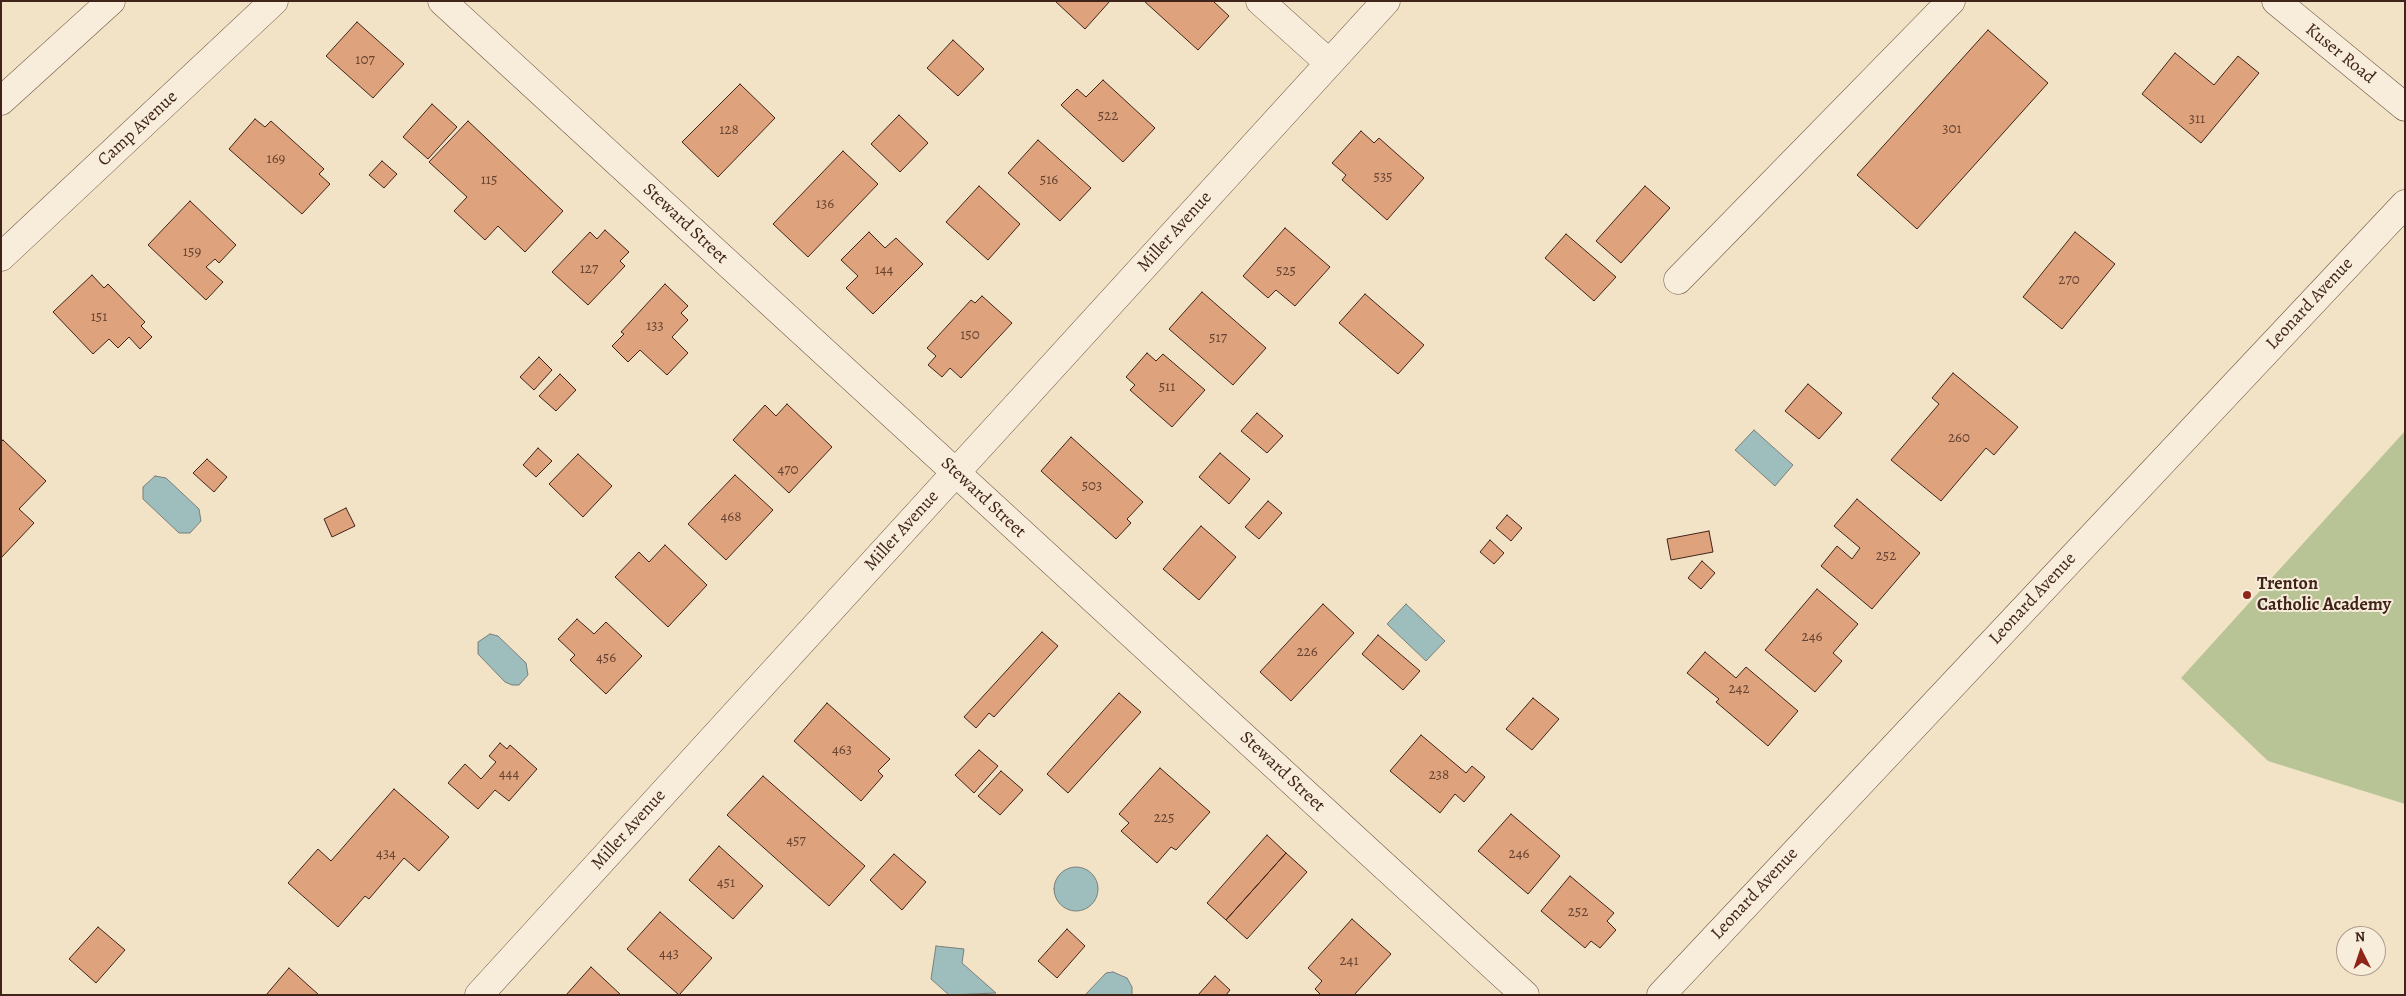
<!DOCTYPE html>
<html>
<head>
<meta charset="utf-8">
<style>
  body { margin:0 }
  #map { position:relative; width:2406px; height:996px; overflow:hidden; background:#f3e3c6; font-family:Alegreya,serif }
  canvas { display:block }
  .frame { position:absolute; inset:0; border:2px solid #402319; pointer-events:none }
  .north { position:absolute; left:2336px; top:926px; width:50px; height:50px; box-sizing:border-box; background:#f7edda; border:1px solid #ae9c8d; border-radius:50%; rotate:356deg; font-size:14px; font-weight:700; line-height:20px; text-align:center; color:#402319 }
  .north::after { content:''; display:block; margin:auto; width:18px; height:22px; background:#8f2418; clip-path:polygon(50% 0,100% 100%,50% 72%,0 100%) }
</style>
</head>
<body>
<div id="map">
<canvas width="2406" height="996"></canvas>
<div class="frame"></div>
<div class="north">N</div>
</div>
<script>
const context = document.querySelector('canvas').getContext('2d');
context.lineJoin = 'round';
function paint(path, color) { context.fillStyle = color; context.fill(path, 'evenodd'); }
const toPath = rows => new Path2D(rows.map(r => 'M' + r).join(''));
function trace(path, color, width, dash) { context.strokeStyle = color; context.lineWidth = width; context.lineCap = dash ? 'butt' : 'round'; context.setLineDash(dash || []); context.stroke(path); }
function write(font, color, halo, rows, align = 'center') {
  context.font = font + ' Alegreya,serif'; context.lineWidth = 4; context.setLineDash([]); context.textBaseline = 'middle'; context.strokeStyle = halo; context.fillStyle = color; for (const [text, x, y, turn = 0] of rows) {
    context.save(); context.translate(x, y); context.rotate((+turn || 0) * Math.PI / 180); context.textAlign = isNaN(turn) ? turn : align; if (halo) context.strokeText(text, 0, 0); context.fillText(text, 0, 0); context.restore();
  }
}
const green = toPath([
  [2405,431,2405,804,2268,761,2181,678]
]);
const water = toPath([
  [1754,430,1793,465,1775,486,1735,450,1754,430],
  [155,476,166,478,199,509,201,521,190,533,179,533,143,499,143,487,155,476],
  [1406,604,1445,641,1426,661,1387,624,1406,604],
  [490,634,498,636,526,663,528,675,519,685,512,685,505,682,478,654,478,642,490,634],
  '1054 889a22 22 0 1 1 44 0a22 22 0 1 1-44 0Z',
  [936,946,964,949,962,963,996,993,949,995,931,979,936,946],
  [1113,972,1127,978,1132,987,1132,995,1085,995,1106,973,1113,972]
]);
const building = toPath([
  [1055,1,1110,1,1085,29,1055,1],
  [1144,1,1213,1,1229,16,1198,50,1144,1],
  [357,22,404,64,373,98,326,56,357,22],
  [1988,30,2048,83,1917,229,1857,175,1988,30],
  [953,40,984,69,958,96,927,68,953,40],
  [2175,53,2214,85,2238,56,2259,73,2201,143,2142,94,2175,53],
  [1103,80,1155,128,1123,162,1061,105,1077,89,1086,97,1103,80],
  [740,84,775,118,718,177,682,142,740,84],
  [432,104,457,127,428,159,403,137,432,104],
  [899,115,928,143,900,172,871,144,899,115],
  [255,119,265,127,271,121,324,169,319,174,330,184,302,214,229,149,255,119],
  [468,121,563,211,525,252,498,226,485,240,454,211,467,197,429,162,468,121],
  [1361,131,1374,143,1379,138,1424,178,1387,220,1342,180,1346,175,1332,163,1361,131],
  [1038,140,1091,188,1060,221,1008,173,1038,140],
  [843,151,878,184,808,257,773,224,843,151],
  [382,161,397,174,384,188,369,175,382,161],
  [979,186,1020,224,988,260,946,222,979,186],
  [1645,186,1670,208,1621,263,1596,241,1645,186],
  [190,201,236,245,219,263,215,259,206,267,223,282,206,300,148,245,190,201],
  [1285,228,1330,267,1295,306,1276,290,1268,298,1243,276,1285,228],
  [605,230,629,252,620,261,625,266,588,305,552,272,590,232,597,239,605,230],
  [869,232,885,248,896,238,923,264,873,314,846,288,858,276,841,260,869,232],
  [2075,232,2115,264,2062,329,2023,297,2075,232],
  [1566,234,1616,277,1594,301,1545,258,1566,234],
  [92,275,104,288,108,284,145,322,141,326,152,337,140,349,129,337,118,348,109,339,93,354,53,312,92,275],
  [665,284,688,306,681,313,688,320,672,337,688,353,667,375,640,350,628,362,612,346,624,334,621,332,665,284],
  [1202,292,1266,348,1233,385,1169,329,1202,292],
  [1365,294,1424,345,1398,374,1339,323,1365,294],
  [982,296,1012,323,961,378,950,368,942,377,928,365,936,356,927,348,971,300,975,303,982,296],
  [1147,353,1156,361,1163,354,1205,390,1172,427,1130,390,1135,385,1126,377,1147,353],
  [539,357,552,370,534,390,520,377,539,357],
  [1953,373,2018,427,1994,455,1986,448,1941,501,1891,460,1939,404,1932,398,1953,373],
  [560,374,576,390,556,411,539,396,560,374],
  [1808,384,1842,413,1819,439,1785,411,1808,384],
  [787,404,832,447,789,493,733,440,765,405,776,416,787,404],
  [1257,413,1283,436,1267,453,1241,431,1257,413],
  [1071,437,1143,502,1127,519,1131,523,1116,539,1041,471,1071,437],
  [3,440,46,481,19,509,34,523,1,558,1,442,3,440],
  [538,448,552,461,536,477,523,465,538,448],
  [1220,453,1250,479,1229,504,1199,477,1220,453],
  [578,454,612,486,583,517,549,484,578,454],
  [207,459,227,477,214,492,193,473,207,459],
  [735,475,773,510,726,560,688,524,735,475],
  [1857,499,1920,553,1872,609,1821,566,1837,546,1852,559,1860,548,1834,526,1857,499],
  [1268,501,1282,513,1259,539,1245,527,1268,501],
  [346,508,355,526,332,537,324,519,346,508],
  [1507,515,1522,528,1511,541,1496,528,1507,515],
  [1201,526,1236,557,1199,600,1163,569,1201,526],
  [1709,531,1713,552,1671,560,1667,539,1709,531],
  [1490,540,1504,553,1494,564,1480,552,1490,540],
  [665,545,707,585,668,627,615,577,639,552,649,562,665,545],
  [1702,561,1715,573,1701,589,1688,578,1702,561],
  [1817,589,1858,624,1833,653,1842,661,1815,692,1765,650,1817,589],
  [1323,604,1354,633,1291,701,1260,672,1323,604],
  [577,619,594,634,606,622,642,656,606,694,570,660,575,655,558,639,577,619],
  [1042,632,1058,646,994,717,989,713,976,728,964,717,1042,632],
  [1378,635,1420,671,1403,690,1362,654,1378,635],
  [1705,652,1736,678,1746,667,1798,711,1768,746,1716,702,1719,699,1687,673,1705,652],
  [1119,693,1141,712,1068,793,1047,774,1119,693],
  [1533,698,1559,719,1532,750,1506,729,1533,698],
  [827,703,890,759,878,771,883,776,861,801,794,741,827,703],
  [1421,735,1466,773,1472,766,1485,777,1464,802,1455,794,1440,813,1390,771,1421,735],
  [500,743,507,749,510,745,537,769,509,801,495,790,478,809,448,783,465,764,481,779,496,762,489,756,500,743],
  [979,750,998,766,974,793,955,775,979,750],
  [1160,768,1210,812,1176,850,1171,847,1157,863,1121,831,1129,823,1119,814,1160,768],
  [1001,771,1023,790,1000,815,978,796,1001,771],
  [763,776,865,866,829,906,727,815,763,776],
  [394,789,449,837,419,871,404,858,369,899,365,896,338,927,288,883,318,849,331,861,394,789],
  [1511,814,1560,856,1528,894,1478,851,1511,814],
  [1267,835,1286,853,1226,920,1207,903,1267,835],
  [719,846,763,886,733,919,689,880,719,846],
  [1286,853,1307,872,1247,939,1226,920,1286,853],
  [894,854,926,882,902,910,870,880,894,854],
  [1570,876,1614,913,1607,921,1616,930,1600,948,1591,941,1585,948,1541,911,1570,876],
  [660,912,712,958,679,995,627,949,660,912],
  [1352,919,1391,954,1354,995,1321,995,1315,989,1322,981,1308,968,1352,919],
  [98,927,125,950,96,983,69,959,98,927],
  [1067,929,1085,946,1057,978,1038,961,1067,929],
  [591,967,621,995,566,995,591,967],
  [289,968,319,995,266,995,289,968],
  [1215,976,1230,990,1226,995,1198,995,1215,976]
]);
const minor = toPath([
  [442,1,1525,995],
  [1260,1,1329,63],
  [2276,1,2405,107],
  [1,101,111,1],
  [1,257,274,1],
  [1678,280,1951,1],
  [479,995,1386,1],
  [1661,995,2405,204]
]);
const markers = [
  [2247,595,5,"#8f2418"]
];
const numberNames = [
  ["107",365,60],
  ["522",1108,116],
  ["311",2197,119],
  ["301",1952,129],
  ["128",729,130],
  ["169",276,159],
  ["535",1383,177],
  ["115",489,180],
  ["516",1049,180],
  ["136",825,204],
  ["159",192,252],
  ["127",589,269],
  ["144",884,270],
  ["525",1286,271],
  ["270",2069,280],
  ["151",99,317],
  ["133",655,326],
  ["150",970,335],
  ["517",1218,338],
  ["511",1167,387],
  ["260",1959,438],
  ["470",788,470],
  ["503",1092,486],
  ["468",731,517],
  ["252",1886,556],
  ["246",1812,637],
  ["226",1307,652],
  ["456",606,658],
  ["242",1739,689],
  ["463",842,750],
  ["444",509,774],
  ["238",1439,775],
  ["225",1164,818],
  ["457",796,841],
  ["434",386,854],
  ["246",1519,854],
  ["451",726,883],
  ["252",1578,912],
  ["443",669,954],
  ["241",1349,961]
];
const streetNames = [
  ["Kuser Road",2340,54,39],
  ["Camp Avenue",138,129,-43],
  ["Steward Street",685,224,43],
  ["Miller Avenue",1175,232,-48],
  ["Leonard Avenue",2310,304,-47],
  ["Steward Street",983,498,43],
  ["Miller Avenue",902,531,-48],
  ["Leonard Avenue",2033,599,-47],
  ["Steward Street",1282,772,43],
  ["Miller Avenue",629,830,-48],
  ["Leonard Avenue",1755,894,-47]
];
const poiNames = [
  ["Trenton",2257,585],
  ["Catholic Academy",2257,606]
];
paint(green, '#b9c496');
paint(water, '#9ebdbd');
trace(water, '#787f7b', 1);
paint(building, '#dea37d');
trace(building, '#402319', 1);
trace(minor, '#6d5344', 29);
trace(minor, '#f7edda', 28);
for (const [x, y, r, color] of markers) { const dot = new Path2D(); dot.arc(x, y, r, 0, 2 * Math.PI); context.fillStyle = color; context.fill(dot); trace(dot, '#f7edda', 2); }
write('15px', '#684332', null, numberNames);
write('18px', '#402319', '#f7edda', streetNames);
write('bold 18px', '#402319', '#f7edda', poiNames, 'left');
</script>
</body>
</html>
